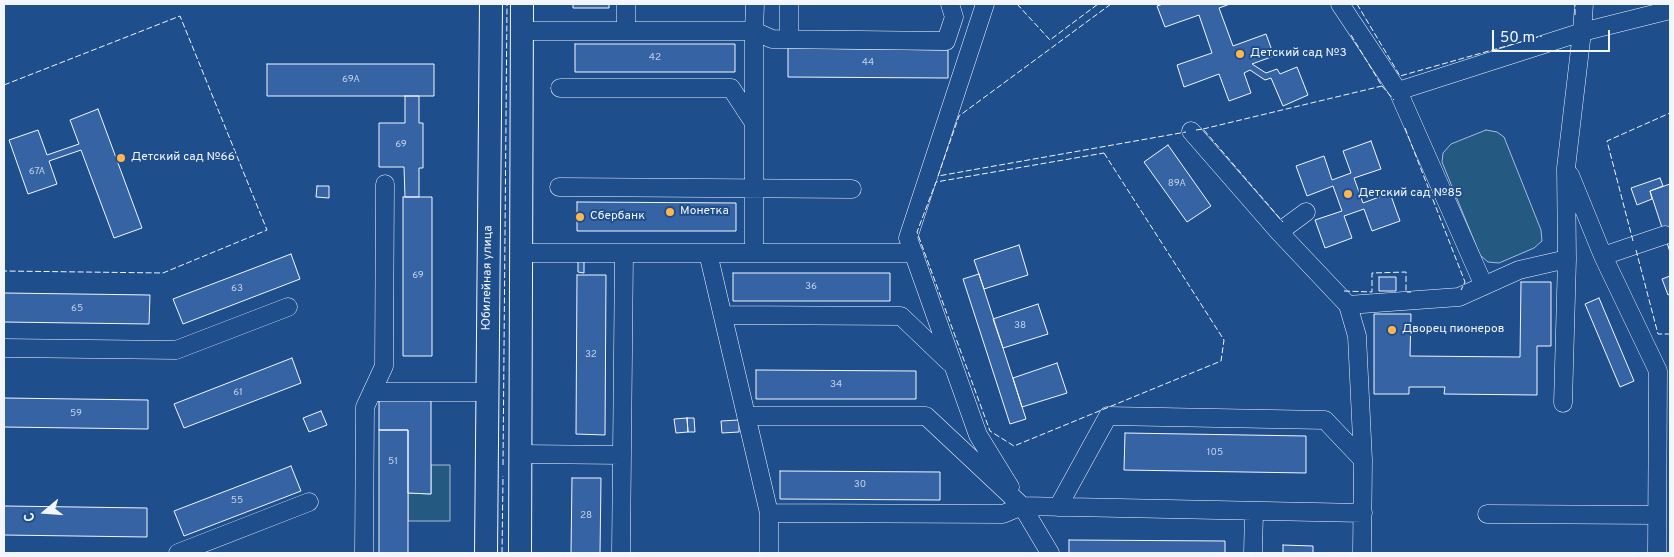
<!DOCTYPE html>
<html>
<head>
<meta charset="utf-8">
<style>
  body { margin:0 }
  #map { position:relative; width:1674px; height:557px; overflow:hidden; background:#1f4e8c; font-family:Overpass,sans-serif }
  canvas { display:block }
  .frame { position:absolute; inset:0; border:5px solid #f2f6ff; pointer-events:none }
  .north { position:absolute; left:20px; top:487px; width:50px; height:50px; -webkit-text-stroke:4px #1f4e8c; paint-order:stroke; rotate:252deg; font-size:14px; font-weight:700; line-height:20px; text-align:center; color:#f2f6ff }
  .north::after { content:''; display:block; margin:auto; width:18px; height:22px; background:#f2f6ff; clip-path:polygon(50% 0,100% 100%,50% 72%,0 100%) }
  .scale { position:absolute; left:1492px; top:30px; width:118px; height:22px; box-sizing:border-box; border:2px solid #f2f6ff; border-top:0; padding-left:6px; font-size:15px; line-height:18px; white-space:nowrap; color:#f2f6ff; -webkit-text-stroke:4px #1f4e8c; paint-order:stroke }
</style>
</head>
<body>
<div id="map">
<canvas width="1674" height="557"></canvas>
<div class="frame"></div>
<div class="north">С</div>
<div class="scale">50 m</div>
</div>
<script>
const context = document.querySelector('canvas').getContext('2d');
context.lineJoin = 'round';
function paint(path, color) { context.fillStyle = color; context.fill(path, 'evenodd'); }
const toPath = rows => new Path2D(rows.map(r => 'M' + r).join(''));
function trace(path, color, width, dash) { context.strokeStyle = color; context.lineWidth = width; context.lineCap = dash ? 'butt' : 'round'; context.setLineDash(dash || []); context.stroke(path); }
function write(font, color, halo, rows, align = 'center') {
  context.font = font + ' Overpass,sans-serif'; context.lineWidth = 4; context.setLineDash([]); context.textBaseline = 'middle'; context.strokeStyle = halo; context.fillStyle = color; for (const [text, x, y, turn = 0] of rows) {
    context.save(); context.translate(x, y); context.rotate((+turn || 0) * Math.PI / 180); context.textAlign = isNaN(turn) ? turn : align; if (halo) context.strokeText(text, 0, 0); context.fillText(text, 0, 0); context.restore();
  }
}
const green = toPath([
  [1486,130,1497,132,1504,137,1541,230,1542,241,1534,248,1499,263,1488,262,1480,255,1442,162,1443,153,1451,144,1486,130],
  [431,465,450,465,450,521,408,521,408,493,431,494,431,465]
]);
const building = toPath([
  [573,4,609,4,609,8,573,8,573,4],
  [1163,4,1230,4,1219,8,1233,46,1266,34,1274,56,1252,64,1266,73,1277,69,1280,74,1297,67,1308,95,1283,106,1271,78,1265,80,1250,70,1244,73,1251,93,1229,101,1219,74,1184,87,1177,65,1212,53,1199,15,1165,27,1157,6,1163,4],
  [575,44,735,44,735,72,575,72,575,44],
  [788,48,948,50,948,78,788,77,788,48],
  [267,64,434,64,434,96,267,96,267,64],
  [405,96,419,96,419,123,423,123,423,168,419,168,419,197,405,197,404,167,379,167,379,123,405,123,405,96],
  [98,109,142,228,114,238,81,150,49,161,57,184,28,194,9,140,38,130,47,155,79,144,70,120,98,109],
  [1371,141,1381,169,1354,178,1363,203,1390,193,1400,221,1372,231,1364,209,1344,216,1352,238,1325,248,1315,220,1342,211,1333,186,1307,196,1296,166,1324,156,1332,180,1351,173,1343,151,1371,141],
  [1168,145,1211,206,1187,222,1144,162,1168,145],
  [1660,178,1663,186,1650,191,1652,199,1637,205,1631,188,1660,178],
  [1670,184,1670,252,1650,191,1670,184],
  [317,186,329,186,329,198,316,197,317,186],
  [403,197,432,197,432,356,403,356,403,197],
  [577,202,736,203,736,231,577,231,577,202],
  [1019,245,1028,275,984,289,974,260,1019,245],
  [291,254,300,279,183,324,173,299,291,254],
  [578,261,584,261,584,273,578,272,578,261],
  [733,273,890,273,890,301,733,301,733,273],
  [979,274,1026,419,1010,424,963,279,979,274],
  [577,275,606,275,605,435,576,434,577,275],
  [1670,276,1670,294,1668,295,1662,279,1670,276],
  [1379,277,1396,277,1396,291,1379,291,1379,277],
  [1521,282,1551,282,1551,346,1537,346,1537,395,1444,394,1445,387,1409,387,1409,394,1374,394,1374,314,1411,314,1410,356,1520,357,1521,282],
  [4,293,150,295,149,324,4,322,4,293],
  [1599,298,1634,381,1620,387,1585,304,1599,298],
  [1038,304,1048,334,1003,348,993,319,1038,304],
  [292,358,301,383,184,428,174,404,292,358],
  [1057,363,1067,393,1022,407,1013,378,1057,363],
  [756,370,916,371,916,399,756,399,756,370],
  [4,398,148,400,148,429,4,427,4,398],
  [379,400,431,400,431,494,408,493,408,430,379,430,379,400],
  [321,411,327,425,309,432,303,418,321,411],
  [687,418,688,432,676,433,674,419,687,418],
  [687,418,694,418,695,432,688,432,687,418],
  [739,420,739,432,722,433,721,421,739,420],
  [379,430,408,430,408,553,379,553,379,430],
  [1125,433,1306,436,1306,473,1124,470,1125,433],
  [291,466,301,491,184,536,174,511,291,466],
  [780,471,940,472,940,500,780,499,780,471],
  [572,478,601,478,600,553,571,553,572,478],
  [4,506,147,508,147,537,4,535,4,506],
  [1069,540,1225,541,1225,553,1069,553,1069,540],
  [1283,545,1313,546,1313,553,1283,553,1283,545]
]);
const minor = toPath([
  [755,4,754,31,772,39,946,41,954,17,950,4],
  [985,4,908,238,978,435,1010,487],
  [1340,4,1398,91],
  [626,31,626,4],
  [789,39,789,4],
  [560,88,731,88,754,123],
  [1191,131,1279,232,1348,305,1357,336,1363,460,1362,553],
  [1570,175,1603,256,1658,371,1657,553],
  [559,187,852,189],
  [1279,232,1306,212],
  [521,253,754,253,754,31,522,31],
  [708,253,769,513,769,553],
  [754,253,914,253],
  [1603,256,1665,235],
  [1484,286,1398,91,1582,32,1584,4],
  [1348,305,1459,297,1519,270,1567,259],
  [723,315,901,316,949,362],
  [4,348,176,350,288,307],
  [372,392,487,392],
  [1563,403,1567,259,1566,168,1582,32,1670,10],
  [746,416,926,416,1022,506,1363,513],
  [520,454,622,455],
  [1058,507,1108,416,1325,420,1363,460],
  [769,513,1003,514,1022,506,1050,553],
  [1487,514,1657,515],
  [178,553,309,502],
  [364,553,365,407,384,366,385,184],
  [621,553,624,253],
  [1253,553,1254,511]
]);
const major = toPath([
  [486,553,491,4],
  [520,553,522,4]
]);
const fence = toPath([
  [1017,4,1050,40,1098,4],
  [1111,4,959,116,938,176,1186,132],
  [1357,4,1400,76,1542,36],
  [1575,15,1575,4],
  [1351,35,1382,86,1394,100],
  [4,85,180,16,267,230,163,273,4,271],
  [1405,128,1465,282,1461,290],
  [1203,129,1382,86],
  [1196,130,1203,129,1283,222],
  [1104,153,1224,340,1221,361,1014,446,990,431,917,232,936,182,1104,153],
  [1633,241,1607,141,1670,113],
  [1636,250,1658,334,1670,334],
  [1344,291,1372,292,1372,273,1406,272,1406,292,1411,292],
  [503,465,507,4],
  [502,553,503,476]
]);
const markers = [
  [1240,54,5,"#ffb74d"],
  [121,158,5,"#ffb74d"],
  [1348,194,5,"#ffb74d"],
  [670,212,5,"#ffb74d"],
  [580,217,5,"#ffb74d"],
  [1392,330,5,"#ffb74d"]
];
const numberNames = [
  ["42",655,58],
  ["44",868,63],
  ["69А",351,80],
  ["69",401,145],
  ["67А",37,172],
  ["89А",1177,184],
  ["69",418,276],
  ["36",811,287],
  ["63",237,289],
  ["65",77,309],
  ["38",1020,326],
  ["32",591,355],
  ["34",836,385],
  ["61",238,393],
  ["59",76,414],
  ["105",1215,453],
  ["51",393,462],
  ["30",860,485],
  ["55",237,501],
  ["28",586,516]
];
const poiNames = [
  ["Детский сад №3",1250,54],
  ["Детский сад №66",131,158],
  ["Детский сад №85",1358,194],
  ["Монетка",680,212],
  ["Сбербанк",590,217],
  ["Дворец пионеров",1402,330]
];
const streetNames = [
  ["Юбилейная улица",488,278,-89]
];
paint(green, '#245a82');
trace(green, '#a8bbd7', 1);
paint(building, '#3563a3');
trace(building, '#f2f6ff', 1);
trace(minor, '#f2f6ff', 19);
trace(major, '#f2f6ff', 24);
trace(minor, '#1f4e8c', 18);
trace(major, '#1f4e8c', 22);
trace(fence, '#f2f6ff', 1, [6, 2.5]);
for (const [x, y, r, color] of markers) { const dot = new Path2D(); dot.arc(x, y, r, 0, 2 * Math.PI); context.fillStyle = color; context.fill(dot); trace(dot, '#1f4e8c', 2); }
write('10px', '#c3d1e8', null, numberNames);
write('12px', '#f2f6ff', '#1f4e8c', poiNames, 'left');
write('12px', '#f2f6ff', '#1f4e8c', streetNames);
</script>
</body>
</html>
